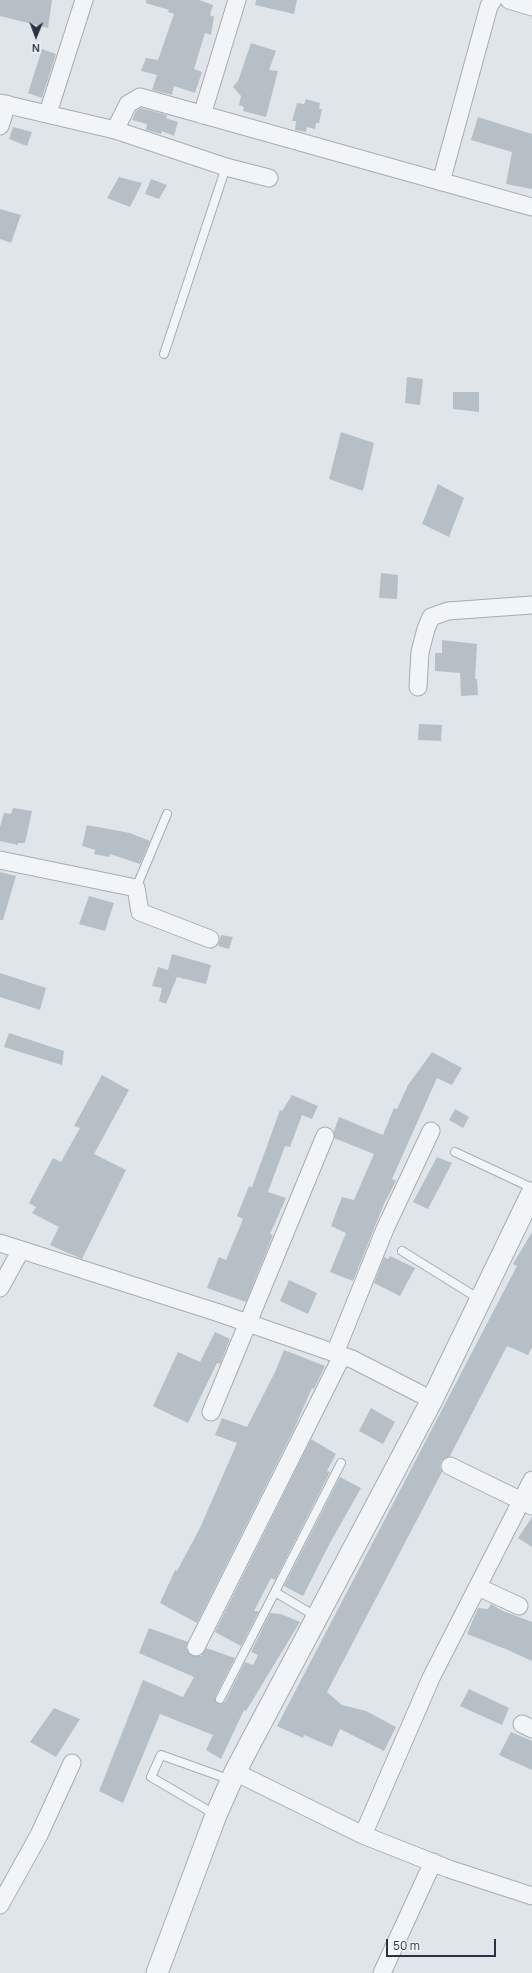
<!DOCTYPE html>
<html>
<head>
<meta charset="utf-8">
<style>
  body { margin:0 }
  #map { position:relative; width:532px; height:1973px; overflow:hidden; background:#e0e5e9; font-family:Manrope,sans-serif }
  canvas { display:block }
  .north { position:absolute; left:16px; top:16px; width:40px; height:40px; -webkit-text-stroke:3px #eff3f7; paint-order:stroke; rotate:181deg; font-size:11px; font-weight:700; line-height:16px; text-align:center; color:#283441 }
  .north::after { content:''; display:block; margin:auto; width:14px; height:18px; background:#283441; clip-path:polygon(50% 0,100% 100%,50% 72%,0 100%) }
  .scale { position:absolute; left:386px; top:1939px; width:110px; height:18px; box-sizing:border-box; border:2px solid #283441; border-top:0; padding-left:5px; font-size:12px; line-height:14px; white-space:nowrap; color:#283441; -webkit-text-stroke:3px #eff3f7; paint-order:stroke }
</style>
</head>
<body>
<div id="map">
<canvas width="532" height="1973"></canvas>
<div class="north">N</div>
<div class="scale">50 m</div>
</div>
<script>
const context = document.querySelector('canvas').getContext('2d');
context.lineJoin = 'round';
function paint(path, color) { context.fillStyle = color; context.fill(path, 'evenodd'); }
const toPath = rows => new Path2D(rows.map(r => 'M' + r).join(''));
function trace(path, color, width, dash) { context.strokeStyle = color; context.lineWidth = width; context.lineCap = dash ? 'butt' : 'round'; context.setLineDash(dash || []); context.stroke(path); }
const building = toPath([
  [0,0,52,0,48,28,0,16],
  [146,0,199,0,213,5,210,15,214,17,211,35,205,33,194,69,202,72,195,93,174,86,172,95,152,90,157,75,141,71,146,58,158,60,174,14,168,12,169,10,146,3],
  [256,0,297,0,294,14,255,5],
  [251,43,276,51,269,70,278,71,266,117,243,111,244,107,239,105,241,96,233,87,238,81],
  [42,49,56,54,42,98,28,93],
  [306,99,320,103,319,109,322,109,319,123,316,123,315,129,307,127,306,132,295,130,296,121,292,121,297,103,304,104],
  [141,108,167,115,166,118,178,122,174,136,162,131,161,134,146,130,147,124,132,120,136,111],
  [478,117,532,134,532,189,506,184,512,152,471,140],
  [13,127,32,132,27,146,9,139],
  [119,177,142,183,130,207,107,198],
  [151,179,167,185,159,199,145,194],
  [0,209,21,215,11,243,0,239],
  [407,377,423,379,420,405,405,403],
  [453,392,479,392,479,412,453,409],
  [341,432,374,443,363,491,329,479],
  [438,484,464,498,449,537,422,524],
  [381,573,398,575,397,599,379,598],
  [442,640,477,644,475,679,477,679,478,695,461,696,460,673,435,671,435,653,442,653],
  [419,724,442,725,441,741,418,740],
  [13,808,32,811,25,843,18,843,18,845,0,841,0,827,4,813,11,814],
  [87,825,130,833,150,841,140,864,110,854,109,857,94,854,95,850,82,846],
  [0,872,16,876,3,920,0,920],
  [89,896,114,903,105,931,79,924],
  [221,935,233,937,229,949,218,946],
  [172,954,211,965,206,984,177,977,166,1004,159,1001,162,988,152,986,158,967,168,970],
  [0,973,46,988,40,1010,0,997],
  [9,1033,64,1051,62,1065,4,1047],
  [432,1052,462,1068,452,1085,437,1078,392,1179,396,1181,384,1204,353,1281,330,1272,346,1233,331,1226,342,1197,354,1200,374,1154,334,1138,334,1131,339,1117,383,1135,394,1108,397,1109,408,1085],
  [102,1075,129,1090,94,1154,126,1170,82,1259,50,1245,59,1227,32,1213,36,1207,29,1203,53,1158,61,1162,80,1128,74,1126],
  [292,1095,318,1106,312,1119,302,1115,290,1147,285,1146,268,1192,286,1198,270,1234,273,1235,246,1302,207,1288,219,1257,226,1260,243,1219,237,1216,249,1186,252,1187,280,1110,282,1111],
  [455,1109,469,1117,463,1128,449,1120],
  [437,1157,452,1163,428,1209,413,1202],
  [532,1232,532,1347,528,1355,507,1346,450,1456,441,1461,440,1466,442,1472,327,1692,342,1705,366,1711,396,1727,384,1751,340,1729,332,1747,304,1735,303,1738,277,1726,517,1266,513,1264],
  [390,1256,415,1268,400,1296,374,1283,384,1257,388,1259],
  [289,1280,317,1293,308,1314,280,1301],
  [215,1332,230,1339,220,1364,217,1363,188,1423,153,1406,178,1352,200,1362],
  [284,1350,325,1366,314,1389,312,1388,294,1429,197,1623,160,1603,175,1570,177,1571,200,1528,237,1443,215,1435,222,1418,247,1427,275,1372],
  [371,1408,395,1422,383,1444,359,1431],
  [311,1439,336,1454,327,1471,330,1472,275,1580,271,1578,254,1611,259,1611,241,1646,215,1632],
  [340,1477,361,1488,330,1543,303,1596,284,1586],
  [532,1517,532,1547,518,1538],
  [491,1604,503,1611,532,1622,532,1661,508,1650,467,1634,478,1608,488,1609],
  [270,1613,281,1614,300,1622,246,1711,244,1710,221,1759,206,1750,213,1735,160,1714,123,1803,99,1791,143,1680,183,1697,194,1677,139,1653,149,1628,188,1642,186,1648,192,1656,201,1656,206,1648,235,1658,215,1697,216,1702,221,1704,225,1702,245,1662,253,1665,258,1655,251,1652],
  [469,1689,509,1708,502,1725,460,1706],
  [54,1708,80,1719,56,1757,30,1742],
  [511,1732,532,1741,532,1770,499,1755]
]);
const service = toPath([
  [164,354,226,167],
  [136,888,167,814],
  [455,1152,532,1188],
  [402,1251,481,1300],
  [275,1592,317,1617],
  [220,1699,341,1463],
  [216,1815,151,1777,161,1755,231,1780]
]);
const minor = toPath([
  [509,0,532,7],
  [0,103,115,130,226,167,269,178],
  [48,113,84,0],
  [202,115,237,0],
  [0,126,7,104],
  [115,130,128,104,140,97,532,207],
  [441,182,489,6,493,0],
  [418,687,420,652,426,629,431,617,448,611,532,605],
  [0,860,136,888,140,912,210,939],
  [0,1243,216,1312,352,1359,432,1400],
  [0,1288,21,1250],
  [335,1353,385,1229,431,1131],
  [211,1412,325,1136],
  [450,1466,532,1506],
  [478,1587,519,1606],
  [196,1647,342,1356],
  [522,1724,532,1729],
  [235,1772,363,1835,449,1869,532,1896],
  [363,1835,431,1678,532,1480],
  [0,1905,39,1835,72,1763],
  [382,1973,433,1862]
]);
const tertiary = toPath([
  [157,1973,216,1815,235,1772,432,1400,532,1193]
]);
paint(building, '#b7bfc6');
trace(service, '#a5acb3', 10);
trace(minor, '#a5acb3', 19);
trace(tertiary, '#a5acb3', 23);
trace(service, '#f2f5f7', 8);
trace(minor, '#f2f5f7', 17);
trace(tertiary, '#f2f5f7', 21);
</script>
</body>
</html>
